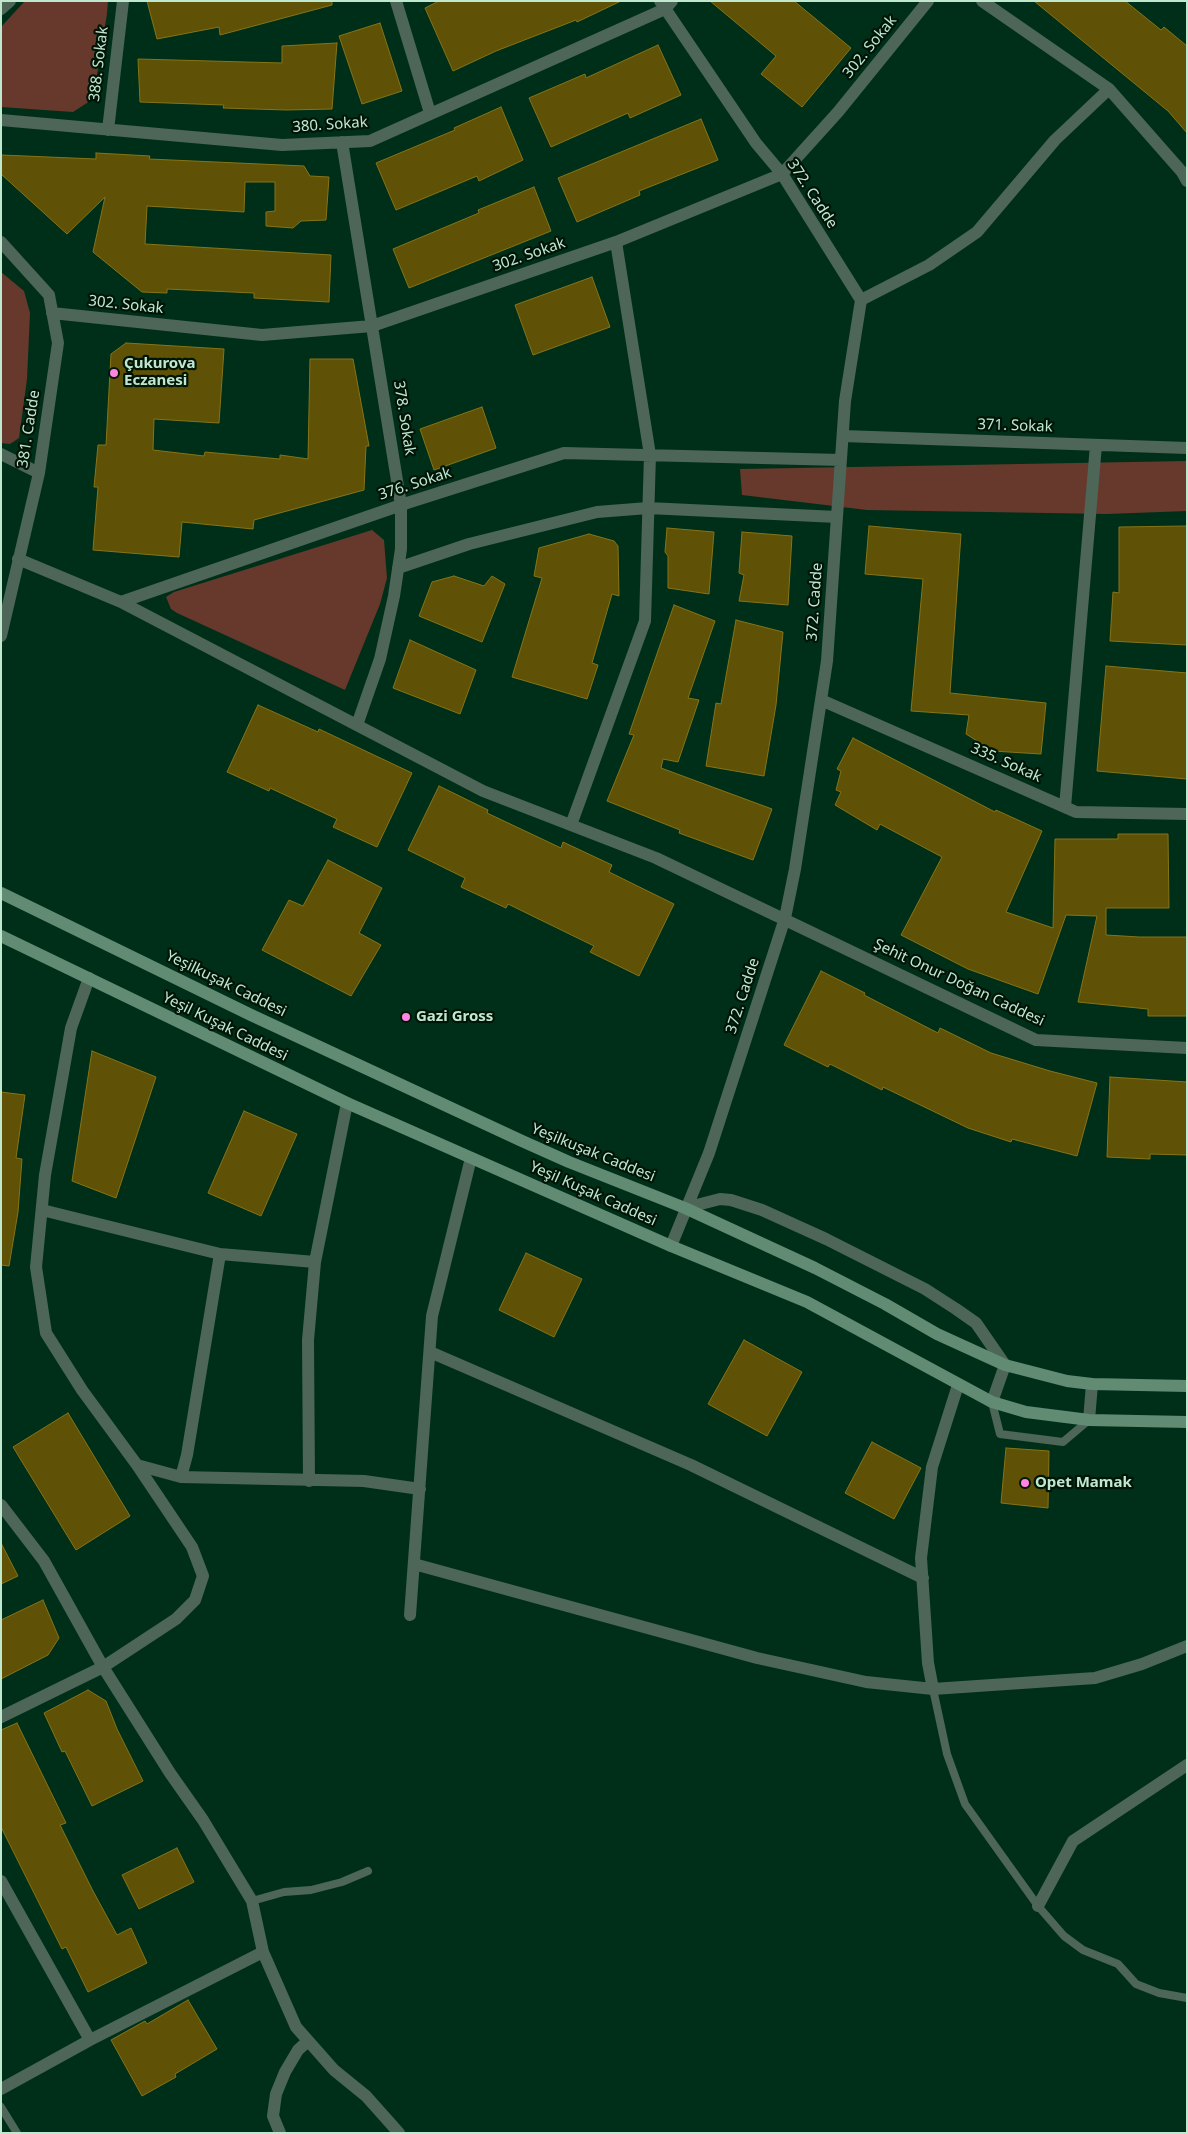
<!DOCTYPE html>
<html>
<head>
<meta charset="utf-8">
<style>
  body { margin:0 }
  #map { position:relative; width:1188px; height:2134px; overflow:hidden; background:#002f19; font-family:"Noto Sans",sans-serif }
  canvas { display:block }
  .frame { position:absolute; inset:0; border:2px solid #c0e8cf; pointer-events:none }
</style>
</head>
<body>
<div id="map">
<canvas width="1188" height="2134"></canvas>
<div class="frame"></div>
</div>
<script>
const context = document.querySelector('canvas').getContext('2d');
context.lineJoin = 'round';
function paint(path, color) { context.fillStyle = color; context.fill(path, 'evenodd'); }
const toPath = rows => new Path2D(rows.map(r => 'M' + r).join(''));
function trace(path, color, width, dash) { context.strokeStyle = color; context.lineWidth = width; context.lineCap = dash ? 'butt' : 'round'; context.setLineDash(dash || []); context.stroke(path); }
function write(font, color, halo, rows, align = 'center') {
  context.font = font + ' "Noto Sans",sans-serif'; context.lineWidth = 4.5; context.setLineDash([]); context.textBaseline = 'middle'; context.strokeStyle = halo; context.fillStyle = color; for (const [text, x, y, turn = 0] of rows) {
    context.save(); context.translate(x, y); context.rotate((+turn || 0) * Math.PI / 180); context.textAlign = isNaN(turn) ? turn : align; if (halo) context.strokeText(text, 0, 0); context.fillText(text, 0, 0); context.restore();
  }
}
const green = toPath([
  [108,1,107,14,93,99,73,112,1,107,1,27,24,2],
  [1,272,24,291,30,313,27,379,19,438,10,444,1,443],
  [1187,461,1187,511,1107,514,867,510,742,495,740,469],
  [372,530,384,540,387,578,380,604,345,690,177,613,171,609,166,597,174,592]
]);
const building = toPath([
  [147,1,332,1,332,5,220,35,219,27,157,39,147,1],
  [439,1,621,1,577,22,576,20,496,51,453,71,425,8,439,1],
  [710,1,794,1,851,48,802,107,761,74,776,56,710,1],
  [1034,1,1125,1,1161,30,1164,27,1187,46,1187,133,1168,111,1034,1],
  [380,23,402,91,362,104,339,36,380,23],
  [337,43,332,109,286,110,223,108,224,105,140,102,138,59,282,63,282,46,337,43],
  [658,45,681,95,630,118,628,113,551,147,529,98,585,74,586,78,658,45],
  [501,107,523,160,479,181,477,176,396,210,376,163,455,130,454,128,501,107],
  [701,119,718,160,639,191,640,195,577,222,558,178,701,119],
  [96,153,150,156,149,159,304,166,310,176,329,177,326,220,301,221,293,228,266,226,266,212,275,211,275,182,245,182,244,212,147,206,145,244,331,255,329,302,254,298,254,293,167,289,167,293,142,292,93,252,105,197,67,234,1,174,1,155,96,159,96,153],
  [534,187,551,231,409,288,393,249,479,213,478,210,534,187],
  [592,277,610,327,533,355,515,305,592,277],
  [126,343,224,349,219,423,154,419,153,450,204,456,205,452,280,459,280,455,308,459,310,359,353,359,369,446,366,446,364,490,254,520,253,529,182,522,179,557,93,550,98,487,94,487,98,445,106,445,111,354,126,343],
  [482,407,496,448,434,470,420,429,482,407],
  [869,526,961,534,950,693,1046,703,1041,754,993,751,966,734,969,715,911,711,923,579,865,574,869,526],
  [1187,526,1187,645,1110,641,1113,592,1119,593,1119,527,1187,526],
  [667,528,714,532,709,594,668,588,668,556,665,552,667,528],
  [742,532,792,536,788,605,739,601,744,575,739,573,742,532],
  [589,534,614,541,618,546,619,596,612,594,592,663,598,665,587,699,512,677,542,578,534,576,539,548,589,534],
  [454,576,484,586,492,576,505,584,482,642,419,616,432,582,454,576],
  [674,605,715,621,688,698,699,700,678,762,663,759,661,768,772,809,753,860,679,833,680,830,607,801,634,735,629,734,674,605],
  [736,620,783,632,776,705,764,776,706,766,716,703,721,704,736,620],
  [410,640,476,670,460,714,393,688,410,640],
  [1106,666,1187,673,1187,779,1097,771,1106,666],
  [258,705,318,732,319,729,412,773,377,847,333,827,337,819,270,788,269,791,227,772,258,705],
  [853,738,995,812,996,810,1042,831,1006,912,1053,928,1055,839,1118,839,1118,834,1168,834,1169,908,1106,908,1106,935,1139,937,1187,937,1187,1016,1148,1016,1148,1009,1078,1002,1097,916,1066,915,1038,994,968,969,901,935,942,857,880,824,877,830,835,805,841,792,836,790,841,771,837,769,853,738],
  [439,786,488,810,487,813,561,848,563,842,612,865,609,872,674,904,639,976,590,952,594,946,508,904,506,908,461,887,465,878,408,850,439,786],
  [328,860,382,888,359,933,381,945,351,996,262,950,289,900,303,906,328,860],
  [821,971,865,993,864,995,938,1033,940,1028,991,1053,1050,1071,1097,1083,1077,1156,1012,1139,1011,1142,968,1128,883,1087,882,1090,830,1064,828,1067,784,1045,821,971],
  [92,1051,156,1077,116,1198,72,1181,92,1051],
  [1110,1077,1187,1082,1187,1155,1150,1154,1150,1159,1107,1157,1110,1077],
  [1,1092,25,1095,16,1158,22,1159,18,1212,9,1266,1,1265,1,1092],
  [244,1111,297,1134,261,1216,208,1193,244,1111],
  [526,1253,582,1279,554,1337,499,1310,526,1253],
  [744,1340,802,1372,767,1436,708,1404,744,1340],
  [68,1413,130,1516,76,1550,13,1447,68,1413],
  [872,1442,921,1468,894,1519,845,1493,872,1442],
  [1006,1448,1049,1451,1048,1508,1001,1503,1006,1448],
  [1,1543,18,1576,1,1584,1,1543],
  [43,1600,59,1638,48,1655,1,1679,1,1620,43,1600],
  [88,1690,106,1701,117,1729,143,1781,92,1806,65,1751,62,1752,44,1713,88,1690],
  [17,1723,66,1823,60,1825,93,1891,117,1935,131,1928,147,1963,88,1992,66,1947,62,1949,1,1827,1,1730,17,1723],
  [177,1848,194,1882,139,1909,122,1875,177,1848],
  [188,2000,217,2049,175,2074,176,2077,142,2096,111,2040,145,2021,147,2024,188,2000]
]);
const lane = toPath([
  [992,1402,1000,1434,1063,1442,1089,1420],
  [933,1689,947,1754,965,1804,1038,1906,1064,1936,1083,1950,1118,1964,1136,1984,1159,1993,1187,1998],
  [252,1901,284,1892,311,1890,342,1882,368,1871],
  [1,2107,17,2133]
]);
const street = toPath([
  [396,1,430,113],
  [660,1,756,143,782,174,861,300,845,401,827,661,795,869,785,918,709,1153,671,1246],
  [982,1,1109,89,1182,172,1187,181],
  [1,9,10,1],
  [1,120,282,145,370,141,665,9,672,1],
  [108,130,123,1],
  [342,142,401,505,401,549,394,596,380,659,357,725],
  [1,242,49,295,58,343,39,473,1,636],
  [861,300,929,265,977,232,1055,140,1109,89],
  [52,313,262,335,372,326,616,242,782,174,838,112,928,1],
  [843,436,1187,448],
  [1,454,39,473],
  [18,559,121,602,407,503,564,453,841,460],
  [398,568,469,544,597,512,648,508,837,517],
  [121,602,483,791,656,858,1036,1040,1187,1048],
  [821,700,1076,812,1187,814],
  [1065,807,1096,445],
  [571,825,645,621,650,455,616,242],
  [685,1208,720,1199,731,1200,762,1210,826,1239,925,1289,956,1309,976,1323,1005,1365,992,1402],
  [42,1210,220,1254,315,1262],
  [430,1352,691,1465,923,1578],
  [1089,1420,1092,1384],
  [137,1465,181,1477,364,1481,420,1489],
  [181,1477,187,1455,220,1254],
  [309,1481,308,1340,315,1262,347,1103],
  [1,1505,44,1561,103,1667,170,1773,203,1820,252,1901,263,1952,90,2040,1,2089],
  [414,1564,757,1658,866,1682,933,1689,1095,1678,1142,1664,1187,1646],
  [410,1615,432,1316,471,1158],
  [933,1689,928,1663,921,1558,932,1467,958,1385],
  [1,1717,103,1667,176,1619,195,1600,203,1576,192,1547,137,1465,82,1390,46,1333,36,1267,45,1175,71,1028,89,978],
  [1,1881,90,2040],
  [1038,1906,1073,1841,1187,1765],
  [263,1952,296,2027,334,2070,366,2096,399,2133],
  [280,2133,273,2116,276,2094,285,2072,298,2050,308,2041]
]);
const secondary = toPath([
  [1,893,251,1015,522,1141,569,1162,685,1208,815,1268,885,1304,937,1334,1005,1365,1067,1381,1092,1384,1187,1386],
  [1,936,347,1103,671,1246,807,1302,992,1402,1026,1412,1089,1420,1187,1422]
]);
const markers = [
  [114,373,5,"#fe85e0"],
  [406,1017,5,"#fe85e0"],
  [1025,1483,5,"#fe85e0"]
];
const streetNames = [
  ["302. Sokak",870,47,-51],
  ["388. Sokak",99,64,-83],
  ["380. Sokak",330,125,-4],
  ["372. Cadde",812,194,57],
  ["302. Sokak",529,255,-19],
  ["302. Sokak",126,305,6],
  ["378. Sokak",404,418,81],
  ["371. Sokak",1015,426,2],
  ["381. Cadde",29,429,-81],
  ["376. Sokak",415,484,-18],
  ["372. Cadde",815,602,-86],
  ["335. Sokak",1006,763,24],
  ["Şehit Onur Doğan Caddesi",959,983,25],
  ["Yeşilkuşak Caddesi",226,984,26],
  ["372. Cadde",743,996,-72],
  ["Yeşil Kuşak Caddesi",225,1027,26],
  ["Yeşilkuşak Caddesi",593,1153,22],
  ["Yeşil Kuşak Caddesi",593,1194,24]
];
const poiNames = [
  ["Çukurova",124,364],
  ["Eczanesi",124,381],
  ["Gazi Gross",416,1017],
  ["Opet Mamak",1035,1483]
];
paint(green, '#66392c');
paint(building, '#5f5106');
trace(building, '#867418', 1);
trace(lane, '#4d6657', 8);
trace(street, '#4d6657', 12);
trace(secondary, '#618b72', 12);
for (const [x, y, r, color] of markers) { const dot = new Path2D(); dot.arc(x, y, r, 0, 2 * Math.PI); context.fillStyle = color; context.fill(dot); trace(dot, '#001508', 2); }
write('15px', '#c0e8cf', '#001508', streetNames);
write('bold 15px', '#c0e8cf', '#001508', poiNames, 'left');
</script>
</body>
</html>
